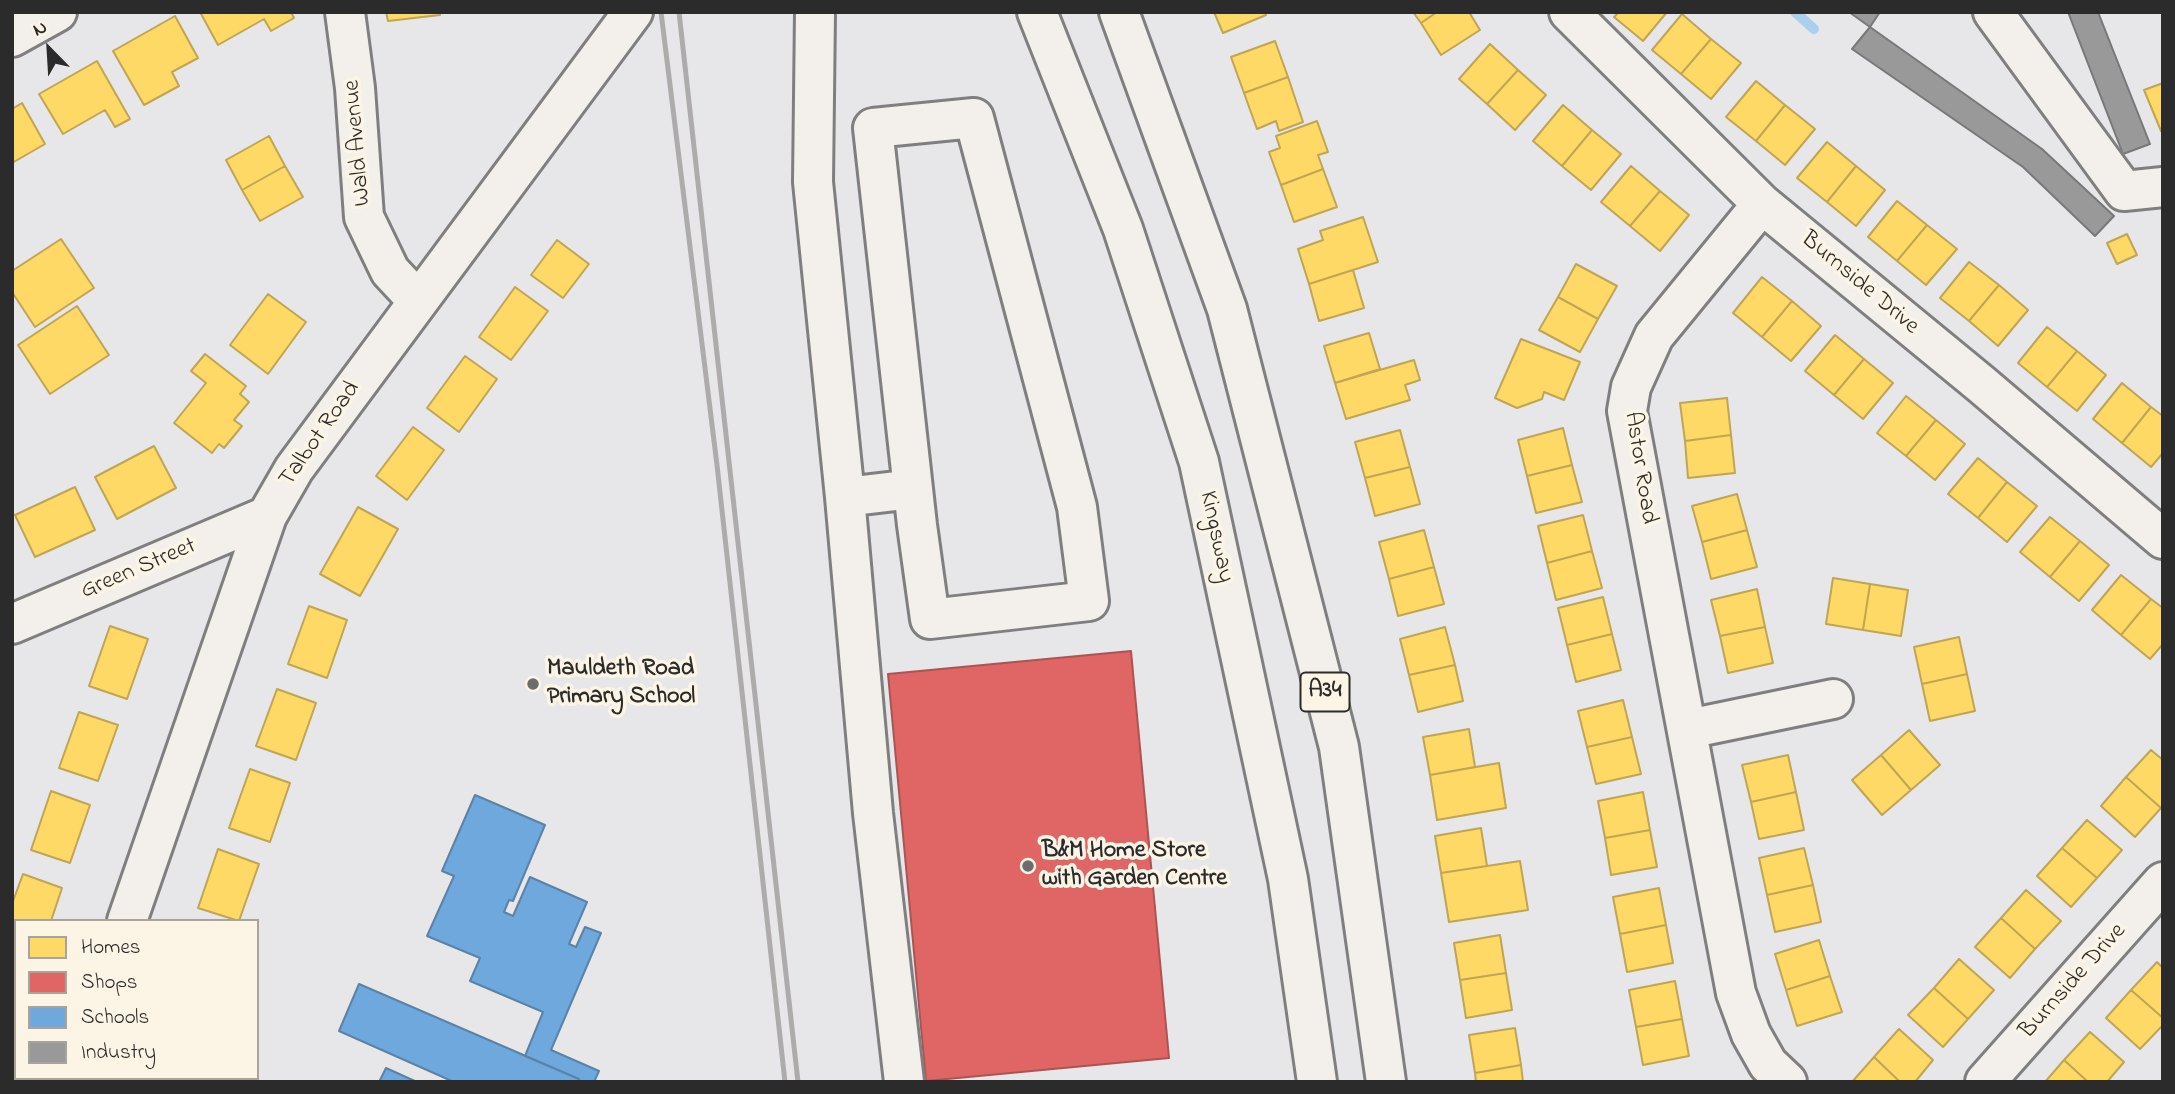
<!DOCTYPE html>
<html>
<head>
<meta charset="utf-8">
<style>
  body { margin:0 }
  #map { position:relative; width:2175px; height:1094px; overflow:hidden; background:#e7e6e8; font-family:"Indie Flower",sans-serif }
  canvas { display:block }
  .frame { position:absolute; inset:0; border:14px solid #2b2b2b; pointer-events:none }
  .legend { position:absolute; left:14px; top:919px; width:245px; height:161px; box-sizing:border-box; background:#fcf5e5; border:2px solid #a8a49b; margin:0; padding:9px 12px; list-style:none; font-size:21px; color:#2b2b2b }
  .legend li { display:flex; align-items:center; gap:14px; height:35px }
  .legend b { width:35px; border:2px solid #a8a49b }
  .north { position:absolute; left:14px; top:14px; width:70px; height:70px; -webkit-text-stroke:5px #fcf5e5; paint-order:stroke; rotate:336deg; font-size:19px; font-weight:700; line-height:28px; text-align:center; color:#2b2b2b }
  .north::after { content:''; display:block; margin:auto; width:24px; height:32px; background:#2b2b2b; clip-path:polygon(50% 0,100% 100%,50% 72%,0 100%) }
</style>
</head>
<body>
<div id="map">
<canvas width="2175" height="1094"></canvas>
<div class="frame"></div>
<ul class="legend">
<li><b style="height:19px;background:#ffd966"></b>Homes</li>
<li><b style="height:19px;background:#e06666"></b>Shops</li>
<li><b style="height:19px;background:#6fa8dc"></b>Schools</li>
<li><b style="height:19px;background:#999"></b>Industry</li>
</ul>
<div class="north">N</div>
</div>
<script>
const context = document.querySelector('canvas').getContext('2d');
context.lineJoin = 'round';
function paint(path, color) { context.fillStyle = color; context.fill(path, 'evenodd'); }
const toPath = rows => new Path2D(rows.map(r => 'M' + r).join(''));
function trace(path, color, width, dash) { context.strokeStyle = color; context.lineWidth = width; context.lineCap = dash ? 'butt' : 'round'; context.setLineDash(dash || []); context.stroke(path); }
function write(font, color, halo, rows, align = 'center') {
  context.font = font + ' "Indie Flower",sans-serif'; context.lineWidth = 7; context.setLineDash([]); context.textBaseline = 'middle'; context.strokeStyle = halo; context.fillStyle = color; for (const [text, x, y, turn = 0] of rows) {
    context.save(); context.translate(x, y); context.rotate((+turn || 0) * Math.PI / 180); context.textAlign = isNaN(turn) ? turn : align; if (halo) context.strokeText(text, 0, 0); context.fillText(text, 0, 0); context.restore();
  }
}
const homes = toPath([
  [200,12,291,12,294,18,271,31,264,19,218,45,200,12],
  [386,12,440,12,440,15,388,21,386,12],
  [1214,12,1265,12,1266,15,1223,33,1214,12],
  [1413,12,1437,12,1421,23,1413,12],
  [1437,12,1469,12,1480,30,1441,55,1421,23,1437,12],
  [1619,12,1667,12,1643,41,1614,17,1619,12],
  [1682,14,1711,39,1681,74,1652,50,1682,14],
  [175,16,198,58,172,72,179,86,144,105,113,51,175,16],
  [1711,39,1741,63,1711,99,1681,74,1711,39],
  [1275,41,1288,77,1244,93,1231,57,1275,41],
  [1490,44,1518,70,1487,104,1459,79,1490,44],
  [97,61,130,119,115,127,105,110,63,134,39,94,97,61],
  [1518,70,1546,95,1515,130,1487,104,1518,70],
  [1288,77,1303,122,1279,131,1276,121,1257,129,1244,93,1288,77],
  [1756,81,1785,105,1756,141,1726,117,1756,81],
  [2163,83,2163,131,2161,131,2144,90,2163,83],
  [22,103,45,144,12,163,12,109,22,103],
  [1563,105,1592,130,1562,166,1533,141,1563,105],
  [1785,105,1815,129,1785,165,1756,141,1785,105],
  [1317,121,1328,152,1318,155,1323,169,1281,185,1269,152,1280,148,1276,136,1317,121],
  [1592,130,1621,154,1591,190,1562,166,1592,130],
  [269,136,285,166,242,190,226,160,269,136],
  [1827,142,1856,166,1827,202,1797,178,1827,142],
  [285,166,303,197,260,221,242,190,285,166],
  [1631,166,1660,191,1630,226,1601,202,1631,166],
  [1856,166,1885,190,1856,226,1827,202,1856,166],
  [1323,169,1337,207,1294,222,1281,185,1323,169],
  [1660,191,1689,215,1660,251,1630,226,1660,191],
  [1897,201,1927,225,1897,261,1868,237,1897,201],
  [1363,217,1378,262,1309,284,1298,249,1323,240,1320,231,1363,217],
  [1927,225,1957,249,1926,285,1897,261,1927,225],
  [2127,234,2137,255,2117,264,2107,243,2127,234],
  [61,239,94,288,35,327,12,292,12,271,61,239],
  [557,240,589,264,563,298,531,275,557,240],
  [1969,262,1999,285,1969,321,1940,298,1969,262],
  [1576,264,1617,286,1598,319,1558,297,1576,264],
  [1353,270,1364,308,1319,321,1309,284,1353,270],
  [1762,277,1792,301,1762,337,1733,313,1762,277],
  [1999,285,2028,310,1998,346,1969,321,1999,285],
  [515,287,548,311,511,360,479,337,515,287],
  [268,294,306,322,268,374,230,345,268,294],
  [1558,297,1598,319,1580,352,1539,330,1558,297],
  [1792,301,1821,326,1791,361,1762,337,1792,301],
  [77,306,109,355,50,394,18,345,77,306],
  [2047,327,2077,351,2047,387,2018,363,2047,327],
  [1369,333,1380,369,1335,383,1324,346,1369,333],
  [1835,335,1864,359,1834,395,1805,371,1835,335],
  [1521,339,1580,362,1564,400,1544,392,1542,399,1517,408,1495,398,1521,339],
  [2077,351,2106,375,2077,411,2047,387,2077,351],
  [205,354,246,386,240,394,249,402,234,420,242,426,224,448,219,444,212,453,174,423,206,383,191,371,205,354],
  [465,356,497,379,459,432,427,408,465,356],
  [1864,359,1893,383,1863,419,1834,395,1864,359],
  [1414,360,1420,380,1405,385,1410,400,1346,419,1335,383,1414,360],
  [2122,383,2151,407,2122,443,2093,419,2122,383],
  [1906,396,1936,420,1906,456,1877,433,1906,396],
  [1727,398,1731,435,1685,441,1680,403,1727,398],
  [2151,407,2163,416,2163,453,2151,467,2122,443,2151,407],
  [1936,420,1965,444,1935,480,1906,456,1936,420],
  [413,427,444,450,407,500,376,476,413,427],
  [1563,428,1572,465,1527,476,1518,440,1563,428],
  [1400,430,1410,467,1365,478,1355,442,1400,430],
  [1731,435,1735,473,1688,478,1685,441,1731,435],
  [154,446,176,488,117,519,95,477,154,446],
  [1978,458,2007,482,1978,518,1948,494,1978,458],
  [1572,465,1582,502,1536,513,1527,476,1572,465],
  [1410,467,1420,504,1375,516,1365,478,1410,467],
  [2007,482,2037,506,2007,542,1978,518,2007,482],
  [75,487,95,530,35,557,15,515,75,487],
  [1737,494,1747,530,1702,542,1692,506,1737,494],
  [358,507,398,529,360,596,320,574,358,507],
  [1583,515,1592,551,1547,563,1538,526,1583,515],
  [2050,517,2080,541,2050,577,2020,552,2050,517],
  [1424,530,1434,567,1389,579,1379,542,1424,530],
  [1747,530,1757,567,1711,579,1702,542,1747,530],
  [2080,541,2109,565,2079,601,2050,577,2080,541],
  [1592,551,1602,588,1556,600,1547,563,1592,551],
  [1434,567,1444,604,1398,616,1389,579,1434,567],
  [2121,575,2151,599,2121,635,2092,610,2121,575],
  [1833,578,1870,584,1863,630,1826,624,1833,578],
  [1870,584,1908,590,1901,636,1863,630,1870,584],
  [1757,589,1765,627,1720,636,1711,600,1757,589],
  [1603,597,1612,634,1567,645,1558,608,1603,597],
  [2151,599,2163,608,2163,644,2150,659,2121,635,2151,599],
  [309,606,347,620,327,678,288,664,309,606],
  [110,626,148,639,127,699,89,686,110,626],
  [1445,627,1455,665,1409,675,1400,639,1445,627],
  [1765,627,1773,663,1728,673,1720,636,1765,627],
  [1612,634,1621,670,1576,682,1567,645,1612,634],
  [1959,637,1967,674,1922,684,1914,647,1959,637],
  [1455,665,1463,701,1418,712,1409,675,1455,665],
  [1967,674,1975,711,1930,721,1922,684,1967,674],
  [277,689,316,703,296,760,256,746,277,689],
  [1623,700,1632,737,1587,747,1578,711,1623,700],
  [79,712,118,725,98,781,59,768,79,712],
  [1469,729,1475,767,1430,775,1423,737,1469,729],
  [1909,730,1940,765,1911,790,1881,755,1909,730],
  [1632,737,1641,774,1596,784,1587,747,1632,737],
  [2151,750,2163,760,2163,806,2161,808,2126,777,2151,750],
  [1788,755,1796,792,1751,802,1742,765,1788,755],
  [1881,755,1911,790,1882,815,1852,780,1881,755],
  [1499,763,1506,808,1437,820,1430,775,1499,763],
  [250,769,290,783,270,842,229,828,250,769],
  [2126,777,2161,808,2135,837,2101,806,2126,777],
  [51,791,90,805,70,863,31,850,51,791],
  [1643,792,1650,830,1605,838,1598,801,1643,792],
  [1796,792,1804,830,1759,839,1751,802,1796,792],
  [2087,820,2122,850,2097,878,2062,848,2087,820],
  [1481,828,1487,866,1441,873,1435,836,1481,828],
  [1650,830,1657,867,1611,875,1605,838,1650,830],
  [1804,848,1813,885,1767,895,1759,858,1804,848],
  [2062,848,2097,878,2071,907,2037,876,2062,848],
  [218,849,259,864,239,921,198,908,218,849],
  [1520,861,1528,910,1449,922,1441,873,1520,861],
  [23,874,62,888,51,921,16,921,16,955,12,953,12,904,23,874],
  [1813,885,1821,922,1775,932,1767,895,1813,885],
  [1659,888,1666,925,1620,934,1613,897,1659,888],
  [2026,890,2061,921,2035,949,2001,918,2026,890],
  [2001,918,2035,949,2010,978,1975,947,2001,918],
  [1666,925,1673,963,1627,972,1620,934,1666,925],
  [1500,935,1506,973,1460,980,1454,943,1500,935],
  [1819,940,1830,976,1786,990,1775,954,1819,940],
  [12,958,16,959,16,1065,12,1075,12,958],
  [1959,959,1994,990,1968,1019,1934,988,1959,959],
  [2157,962,2163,968,2163,1018,2131,990,2157,962],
  [1506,973,1512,1010,1466,1018,1460,980,1506,973],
  [1830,976,1842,1012,1797,1026,1786,990,1830,976],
  [1675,981,1682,1019,1636,1027,1629,990,1675,981],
  [1934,988,1968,1019,1943,1047,1908,1015,1934,988],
  [2131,990,2163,1018,2163,1025,2140,1049,2106,1018,2131,990],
  [1682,1019,1689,1056,1643,1065,1636,1027,1682,1019],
  [1515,1028,1521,1065,1475,1073,1469,1035,1515,1028],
  [1899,1029,1933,1060,1915,1082,1900,1082,1874,1057,1899,1029],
  [2090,1032,2124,1062,2107,1082,2088,1082,2064,1060,2090,1032],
  [1874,1057,1900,1082,1852,1082,1874,1057],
  [2064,1060,2088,1082,2045,1082,2064,1060],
  [1521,1065,1523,1082,1476,1082,1475,1073,1521,1065]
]);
const shops = toPath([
  [1131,651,1169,1058,926,1081,888,674,1131,651]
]);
const schools = toPath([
  [475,795,545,825,513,901,509,900,504,912,513,916,530,877,587,902,569,944,576,947,585,927,601,933,551,1050,599,1071,594,1082,578,1082,579,1079,525,1056,543,1012,470,981,480,958,427,936,454,876,442,871,475,795],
  [359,984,579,1079,578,1082,454,1082,339,1031,359,984],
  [386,1068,417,1082,379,1082,386,1068]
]);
const industry = toPath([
  [1849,12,1880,12,1870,27,1849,12],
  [2068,12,2098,12,2150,144,2123,154,2068,12],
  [1870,27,2042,149,2114,216,2095,236,2023,167,1852,49,1870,27]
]);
const stream = toPath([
  [1795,12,1814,29]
]);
const minor = toPath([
  [345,12,355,88,364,217,390,271,417,300],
  [815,12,813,182,845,497],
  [1569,12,1762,204,1981,384,2163,539],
  [1993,12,2124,191,2163,187],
  [12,37,57,12],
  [974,118,1077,507,1089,601,930,619,917,525,873,128,974,118],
  [1762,204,1654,336,1631,387,1627,411,1736,993,1751,1034,1768,1064,1787,1082],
  [12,624,267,516],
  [1688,729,1833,699],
  [127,921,267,516,294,469,633,12],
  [71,1082,73,1078],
  [904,1082,873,813,845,497,913,489],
  [1985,1082,2163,882]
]);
const highway = toPath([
  [1037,12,1123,229,1199,462,1288,879,1317,1082],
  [1119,12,1227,309,1339,747,1386,1082]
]);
const rail = toPath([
  [661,12,717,465,785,1082],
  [679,12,798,1082]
]);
const markers = [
  [533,684,7,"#6d6c6d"],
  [1028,866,7,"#6d6c6d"]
];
const shields = [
  [1325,692,49]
];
const shieldNames = [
  ["A34",1325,692]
];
const streetNames = [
  ["Wald Avenue",359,143,-95],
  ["Burnside Drive",1859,284,40],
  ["Talbot Road",321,435,-55],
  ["Astor Road",1639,468,81],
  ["Kingsway",1215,537,78],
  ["Green Street",139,570,-23],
  ["Burnside Drive",2074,982,-48]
];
const poiNames = [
  ["Mauldeth Road",547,670],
  ["Primary School",547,698],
  ["B&M Home Store",1042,852],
  ["with Garden Centre",1042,880]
];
paint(homes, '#ffd966');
trace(homes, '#bfa554', 2);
paint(shops, '#e06666');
trace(shops, '#aa5454', 2);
paint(schools, '#6fa8dc');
trace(schools, '#5b82a7', 2);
paint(industry, '#999');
trace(industry, '#787878', 2);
trace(stream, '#abd0ed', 10);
trace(minor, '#807f80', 44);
trace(highway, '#807f80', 44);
trace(minor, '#f3f0eb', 38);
trace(highway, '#f3f0eb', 38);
trace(rail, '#aeacaa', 5);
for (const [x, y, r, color] of markers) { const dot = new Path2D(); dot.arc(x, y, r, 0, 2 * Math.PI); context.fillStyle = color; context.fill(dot); trace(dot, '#fcf5e5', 2.5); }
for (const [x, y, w] of shields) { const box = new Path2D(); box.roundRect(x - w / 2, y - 19.5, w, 39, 5); context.fillStyle = '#fcf5e5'; context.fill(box); trace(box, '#2b2b2b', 2); }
write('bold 23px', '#2b2b2b', null, shieldNames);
write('24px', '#2b2b2b', '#fcf5e5', streetNames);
write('bold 24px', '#2b2b2b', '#fcf5e5', poiNames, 'left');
</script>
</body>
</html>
